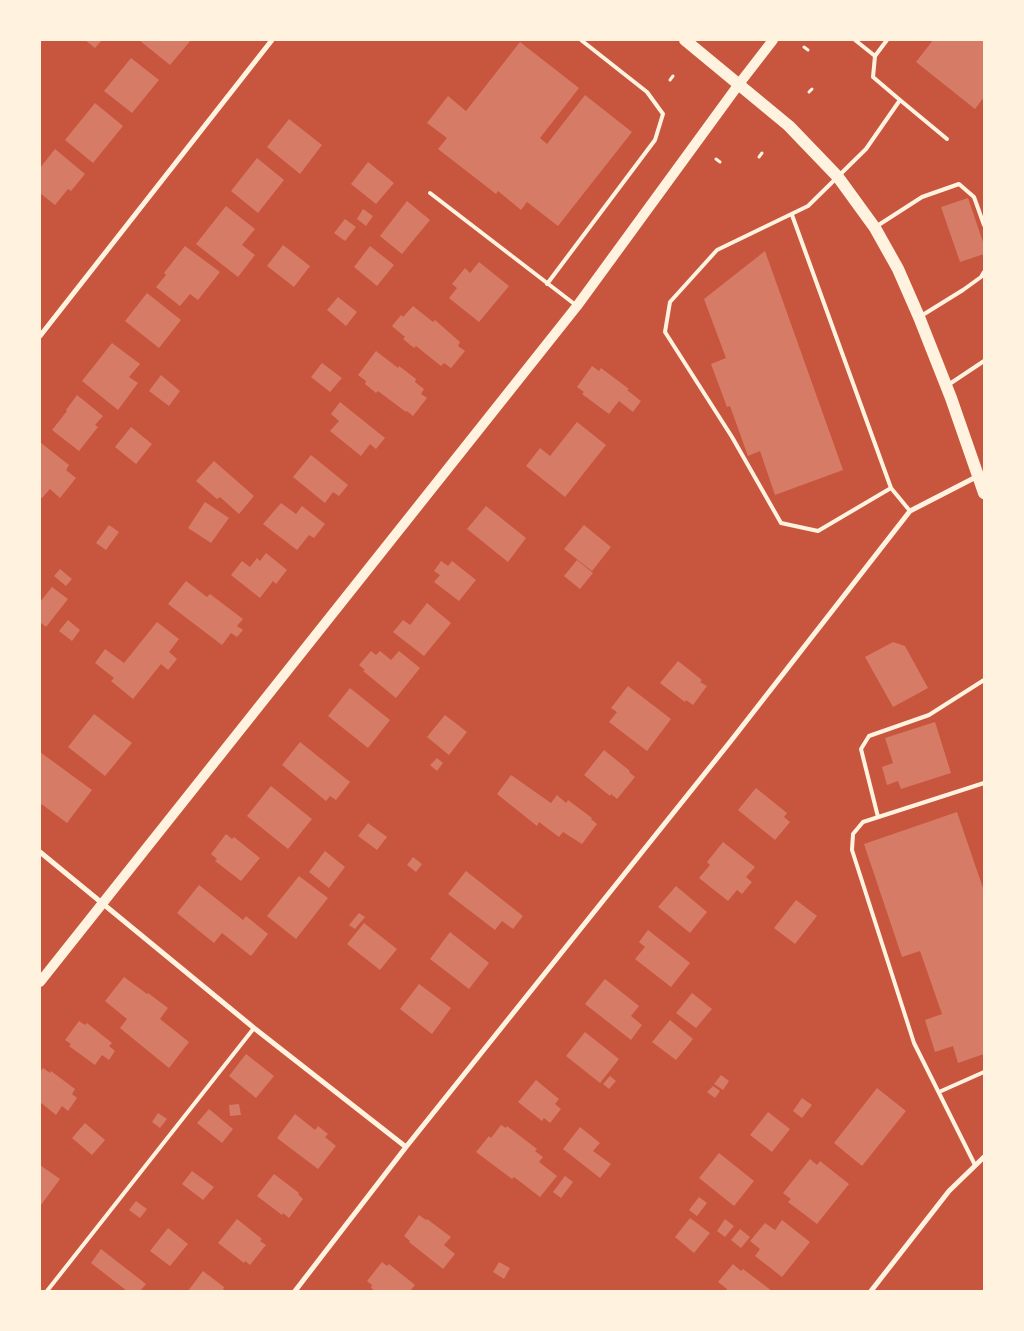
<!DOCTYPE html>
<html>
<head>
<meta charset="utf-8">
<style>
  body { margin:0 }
  #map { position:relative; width:1024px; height:1331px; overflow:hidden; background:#c8553d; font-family:"Alegreya Sans",sans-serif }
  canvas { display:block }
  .frame { position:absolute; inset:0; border:41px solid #fff3e0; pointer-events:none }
</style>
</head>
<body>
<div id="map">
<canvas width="1024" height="1331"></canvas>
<div class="frame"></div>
</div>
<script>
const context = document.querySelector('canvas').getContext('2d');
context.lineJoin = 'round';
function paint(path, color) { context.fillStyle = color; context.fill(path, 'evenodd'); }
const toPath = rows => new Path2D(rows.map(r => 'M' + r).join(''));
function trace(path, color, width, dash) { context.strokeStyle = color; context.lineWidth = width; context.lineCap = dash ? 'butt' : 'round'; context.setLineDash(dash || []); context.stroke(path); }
const building = toPath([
  [85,40,102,40,95,48],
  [139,40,191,40,170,65],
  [933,40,984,40,984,97,975,109,916,62],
  [520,42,579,88,540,138,547,144,585,95,632,132,558,226,527,202,521,210,498,191,496,194,438,149,447,138,427,123,448,96,466,111],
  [131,58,159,80,132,113,104,91],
  [95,103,123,126,93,163,65,140],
  [289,119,322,145,300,174,267,147],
  [55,149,85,174,71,191,68,189,55,205,40,193,40,168],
  [257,158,284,180,258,213,231,191],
  [368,162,394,183,376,204,351,184],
  [968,198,984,245,984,254,960,262,941,207],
  [407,201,430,220,402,254,380,236],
  [226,206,255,229,242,245,255,255,238,277,196,244],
  [363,209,373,216,366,226,357,219],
  [345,219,356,227,345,241,334,233],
  [283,245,310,266,294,287,267,266],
  [185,246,220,272,198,300,190,294,180,306,156,287,166,275,164,273],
  [370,246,394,265,377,286,354,267],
  [765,251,843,470,775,495,760,451,748,456,730,406,727,407,711,364,726,358,704,299],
  [479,262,509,286,479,322,449,298,457,288,452,284,465,268,470,273],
  [147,293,181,320,159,348,125,321],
  [338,297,357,312,346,326,327,310],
  [413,306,433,322,435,320,460,342,458,346,465,351,451,368,444,363,441,366,416,346,414,348,403,339,405,337,392,326,401,315,403,317],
  [112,343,140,364,129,377,138,383,118,410,82,381],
  [376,351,398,368,399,366,416,379,415,382,424,389,421,394,427,398,413,416,407,411,406,412,378,391,376,393,365,384,366,381,358,375],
  [322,363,342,378,330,392,311,377],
  [592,366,599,371,601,368,629,389,627,390,641,401,633,412,619,401,609,414,582,394,584,392,577,387],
  [161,375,180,391,169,406,149,391],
  [77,395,103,416,95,425,98,427,79,451,52,430,67,411,66,410],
  [340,402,385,438,376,449,370,444,361,456,330,431,339,421,331,414],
  [577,422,606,445,565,497,526,466,540,448,550,456],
  [131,427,152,444,136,464,115,447],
  [40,442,69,465,66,470,76,478,60,498,50,489,42,498,40,497],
  [311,455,348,485,339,496,333,492,325,503,293,477],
  [214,461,254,496,239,514,220,497,217,499,196,481],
  [205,502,229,518,211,543,188,528],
  [281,503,296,514,302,506,325,524,314,538,309,535,297,550,263,524],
  [486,506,526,538,508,562,467,529],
  [109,525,119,532,106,550,96,543],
  [584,525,611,547,592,571,564,549],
  [266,553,287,570,276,584,273,581,260,598,231,575,242,561,250,567,257,558,260,561],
  [577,560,593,573,580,589,564,576],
  [441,561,448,566,452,561,476,580,459,601,434,582,440,575,434,571],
  [60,569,72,579,66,586,54,576],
  [186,581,207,597,210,594,243,619,237,626,243,630,237,637,231,633,222,645,168,604],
  [52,587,68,599,46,627,40,622,40,602],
  [427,603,451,623,424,656,393,632,403,620,410,625],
  [68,620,80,630,72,641,59,631],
  [157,622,179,639,169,652,177,659,168,670,161,664,133,699,111,681,114,678,95,663,105,649,124,663],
  [893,642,905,646,928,688,893,707,865,657],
  [371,651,376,655,380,651,391,660,399,651,420,668,396,698,363,671,365,670,359,665],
  [678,661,702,680,700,682,707,686,693,705,686,700,685,702,660,683],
  [628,686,671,719,647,751,609,722,617,712,611,708],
  [350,688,390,720,368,748,328,716],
  [94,714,132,743,105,776,68,747],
  [445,715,467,732,449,755,427,737],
  [935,722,951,773,901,789,898,781,887,785,882,767,893,763,885,738],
  [300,742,350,782,336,800,330,796,326,801,282,765],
  [604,750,630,771,629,772,635,777,617,799,611,794,610,796,584,775],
  [40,752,92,790,67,823,40,803],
  [437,758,443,763,437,771,430,765],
  [511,775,551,803,557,795,566,803,568,800,592,818,591,819,597,824,582,844,563,832,559,837,539,822,537,826,497,794],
  [271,786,312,819,288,849,247,816],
  [756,788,787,813,784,817,790,822,775,840,738,810],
  [957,812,984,891,984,1054,958,1063,953,1046,935,1052,925,1020,942,1014,920,951,902,957,864,844],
  [368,823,387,837,377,850,358,836],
  [226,834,232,839,234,837,260,858,241,881,215,861,217,859,211,854],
  [723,842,755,867,746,877,752,882,742,894,737,890,728,901,699,878,710,865,707,862],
  [325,851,345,867,329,888,309,872],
  [413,857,422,864,416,872,407,865],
  [466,871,523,916,513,929,502,921,495,930,448,894],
  [299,876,328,898,296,939,267,916],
  [199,885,243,920,246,916,268,934,251,956,222,933,214,943,177,913],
  [676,886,707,912,690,933,658,907],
  [796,900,817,916,795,944,774,928],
  [359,913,365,917,355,929,349,925],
  [364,923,397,949,380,970,347,944],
  [648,930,690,963,671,987,635,959,645,947,639,942],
  [450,932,489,963,469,989,430,959],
  [124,977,147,994,148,993,168,1008,160,1019,189,1042,169,1068,120,1028,127,1019,105,1001],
  [605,979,639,1006,631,1016,642,1025,631,1040,585,1004],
  [419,984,451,1008,432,1034,400,1009],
  [692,993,712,1009,696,1028,676,1013],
  [670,1020,693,1039,676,1060,652,1042],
  [79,1021,85,1025,87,1023,112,1043,109,1046,115,1051,109,1060,102,1055,95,1065,69,1046,71,1044,65,1040],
  [585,1032,619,1059,600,1083,566,1056],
  [246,1054,274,1076,256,1098,229,1076],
  [43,1068,50,1073,51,1071,75,1089,72,1094,77,1098,68,1111,62,1106,56,1115,40,1102,40,1072],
  [721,1075,729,1081,723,1090,714,1084],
  [610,1076,616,1081,609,1089,603,1084],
  [536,1080,559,1099,555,1104,561,1109,550,1123,544,1118,542,1121,518,1102],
  [713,1086,720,1091,715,1098,707,1092],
  [877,1088,906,1111,862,1166,834,1143],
  [802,1098,812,1105,802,1118,793,1111],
  [239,1104,241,1115,230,1116,229,1105],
  [209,1109,233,1129,222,1143,197,1123],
  [768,1112,790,1129,772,1152,750,1135],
  [158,1113,167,1119,160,1128,152,1122],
  [295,1114,315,1130,318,1126,328,1134,325,1137,336,1146,318,1169,277,1138],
  [85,1123,105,1140,92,1155,72,1138],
  [501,1125,506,1128,507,1126,537,1149,535,1151,543,1157,539,1162,557,1176,540,1197,514,1177,512,1179,476,1152,489,1136,491,1138],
  [580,1127,600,1143,593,1151,611,1164,600,1178,563,1149],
  [719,1153,754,1181,734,1206,699,1178],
  [810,1159,817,1165,820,1161,849,1184,817,1224,788,1202,791,1199,783,1193],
  [40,1165,60,1179,41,1205,40,1204],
  [192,1171,214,1187,203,1200,182,1184],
  [274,1174,299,1193,298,1194,303,1199,289,1218,283,1213,282,1215,257,1196],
  [565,1176,573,1182,561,1198,553,1192],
  [699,1197,707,1203,697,1216,689,1210],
  [136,1201,147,1209,140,1218,129,1210],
  [419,1215,426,1220,427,1219,451,1237,444,1245,455,1254,443,1269,409,1242,410,1241,404,1236],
  [690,1218,710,1233,694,1253,675,1237],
  [237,1219,262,1239,260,1241,266,1245,250,1265,245,1261,244,1263,218,1243],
  [725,1219,734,1226,725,1237,717,1231],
  [782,1220,810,1242,782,1277,755,1256,760,1249,750,1241,765,1223,775,1230],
  [168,1228,188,1244,170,1266,150,1251],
  [740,1229,750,1237,741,1248,731,1240],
  [101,1249,146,1284,140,1291,127,1291,91,1263],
  [382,1262,387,1266,389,1264,415,1285,410,1291,375,1291,371,1288,372,1285,367,1281],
  [499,1262,510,1268,504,1279,493,1272],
  [733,1264,741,1271,743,1269,772,1291,726,1291,727,1289,718,1282],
  [203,1271,224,1287,223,1289,226,1291,188,1291]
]);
const path = toPath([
  [804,47,808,50],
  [670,80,673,76],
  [809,92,812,89],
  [759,157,762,153],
  [716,159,720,162]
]);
const service = toPath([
  [855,40,875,56],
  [887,40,875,56,873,77,900,100,866,149,808,206,717,250,670,302,665,332,732,437,781,523,818,531,891,488,910,511],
  [900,100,947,139],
  [430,193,577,306],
  [792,215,891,488],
  [877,226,922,197,959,184,974,197,984,225],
  [547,284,655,140,663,114,647,92,581,40],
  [921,316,963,290,981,277,984,272],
  [948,385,984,361],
  [878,817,861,749,869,736,929,715,984,680],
  [939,1092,984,1072],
  [975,1165,914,1043,852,850,853,834,863,822,984,783],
  [47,1291,254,1028]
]);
const minor = toPath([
  [40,336,272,40],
  [40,852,254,1028,406,1147],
  [295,1291,406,1147,730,742,910,511,978,476],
  [871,1291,949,1191,984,1157]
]);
const secondary = toPath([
  [40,982,577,306,739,84,773,40]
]);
const primary = toPath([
  [685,40,789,126,838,177,875,228,898,269,919,317,951,398,984,493]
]);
paint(building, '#d67c66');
trace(path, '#fff3e0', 3);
trace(service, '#fff3e0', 4);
trace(minor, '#fff3e0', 5);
trace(secondary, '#fff3e0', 10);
trace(primary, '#fff3e0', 12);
</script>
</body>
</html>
